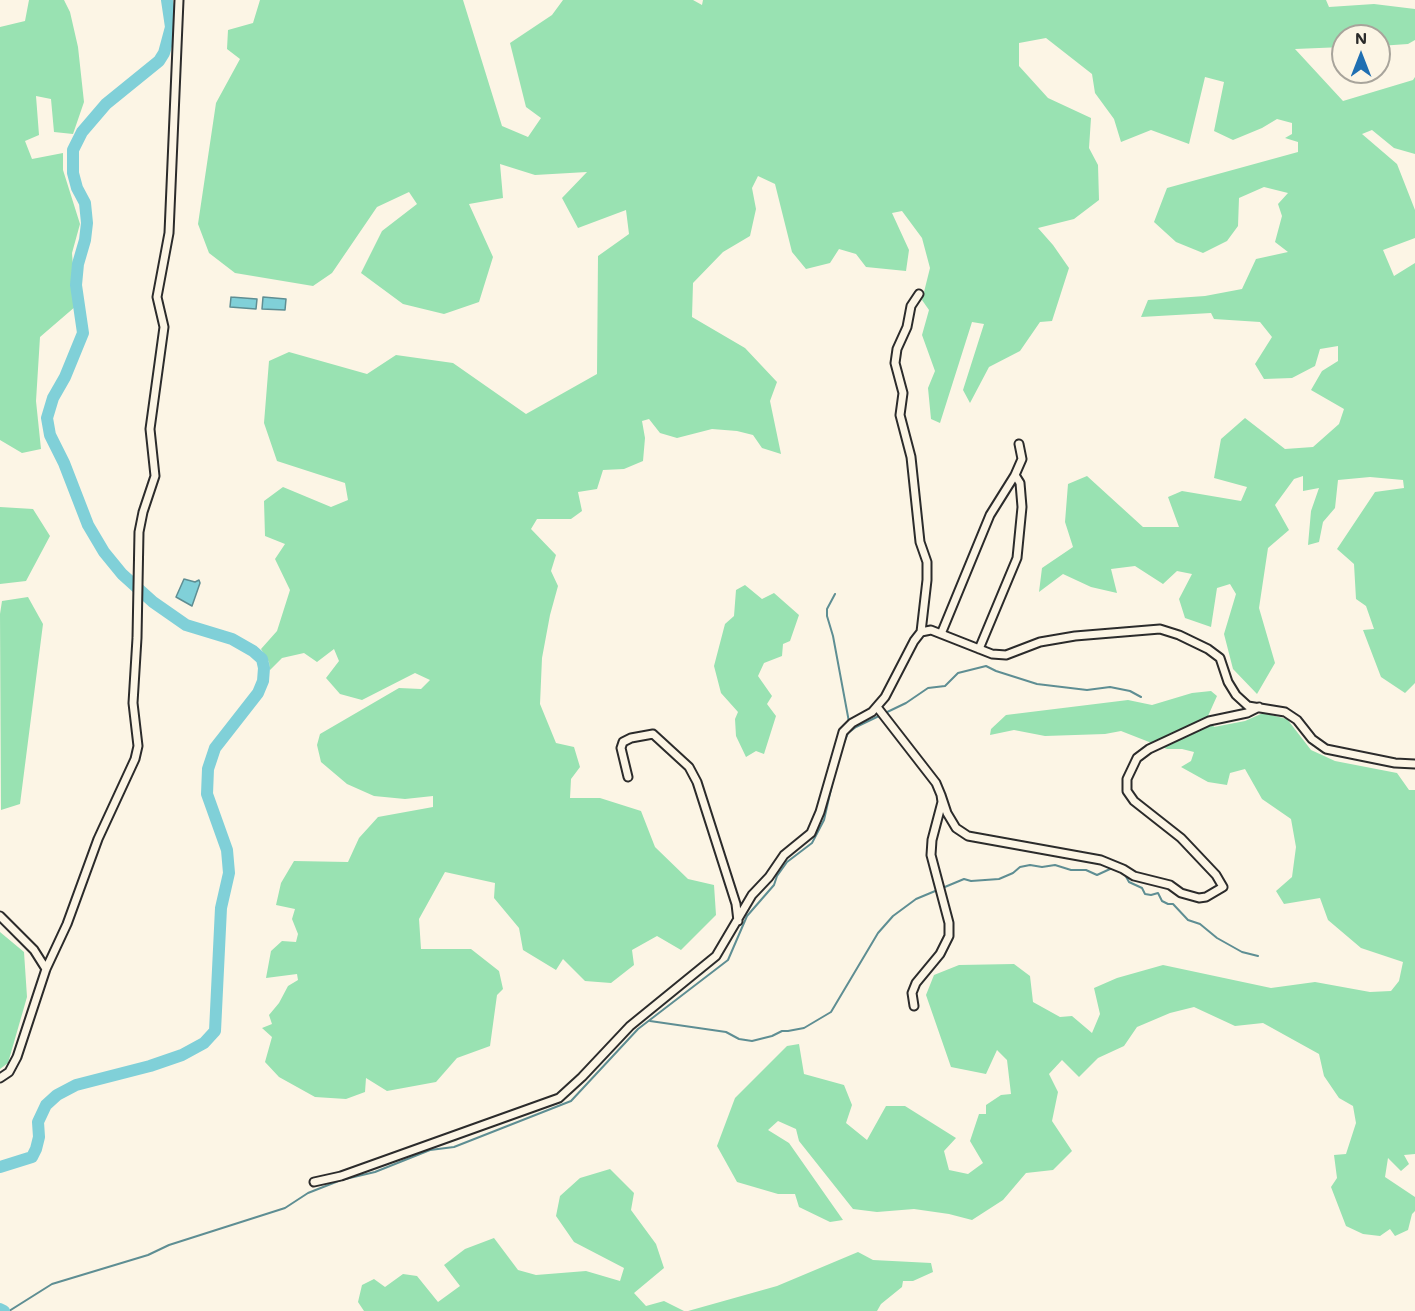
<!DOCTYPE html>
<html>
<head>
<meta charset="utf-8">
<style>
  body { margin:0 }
  #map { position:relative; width:1415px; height:1311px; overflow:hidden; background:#fcf5e5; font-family:Mali,sans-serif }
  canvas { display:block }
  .north { position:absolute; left:1331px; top:24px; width:60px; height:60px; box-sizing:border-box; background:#fcf5e5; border:2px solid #a8a49b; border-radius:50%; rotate:0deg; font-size:16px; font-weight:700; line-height:24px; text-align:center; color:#2b2b2b }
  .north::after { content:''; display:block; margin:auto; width:21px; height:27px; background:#1f6fb2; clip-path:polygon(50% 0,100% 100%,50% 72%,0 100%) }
</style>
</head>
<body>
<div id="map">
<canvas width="1415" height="1311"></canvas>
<div class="north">N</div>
</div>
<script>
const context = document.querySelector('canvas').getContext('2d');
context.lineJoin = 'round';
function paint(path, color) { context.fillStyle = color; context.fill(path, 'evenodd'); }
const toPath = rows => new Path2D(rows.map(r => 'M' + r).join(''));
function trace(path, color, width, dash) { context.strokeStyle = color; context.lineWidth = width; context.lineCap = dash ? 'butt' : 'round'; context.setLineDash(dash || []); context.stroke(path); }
const green = toPath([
  [29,0,64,0,70,12,78,47,84,102,73,134,54,132,51,99,36,96,39,135,25,141,32,159,63,153,63,170,80,224,72,253,76,306,40,337,36,401,41,449,22,453,0,440,0,27,25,21],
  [260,0,463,0,502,126,528,137,541,118,526,107,510,43,552,15,563,0,693,0,702,5,703,0,1326,0,1329,7,1374,4,1415,9,1415,40,1408,44,1379,46,1379,36,1343,36,1343,47,1295,49,1343,101,1413,80,1415,77,1415,154,1394,148,1372,130,1362,134,1397,164,1415,210,1415,238,1383,250,1394,276,1415,263,1415,683,1405,693,1381,677,1363,630,1374,629,1366,606,1356,599,1354,564,1337,549,1375,492,1404,488,1403,480,1370,477,1338,480,1335,508,1323,522,1319,542,1308,545,1311,511,1319,488,1303,491,1303,476,1294,479,1275,505,1289,530,1268,548,1259,608,1275,663,1257,694,1233,669,1224,634,1236,594,1230,584,1217,588,1211,627,1185,618,1179,599,1192,574,1177,571,1163,584,1135,566,1111,569,1117,593,1091,587,1063,574,1039,592,1042,568,1073,547,1065,522,1068,484,1087,476,1143,527,1179,527,1168,497,1182,491,1241,501,1247,487,1214,478,1221,439,1245,418,1285,449,1313,447,1339,424,1344,409,1311,390,1322,371,1338,361,1338,346,1320,349,1315,366,1292,378,1264,379,1255,364,1272,337,1260,322,1214,319,1211,313,1141,317,1148,300,1205,296,1242,289,1256,259,1288,252,1275,242,1282,216,1278,204,1288,193,1264,187,1239,198,1238,226,1227,241,1203,253,1176,242,1154,222,1167,188,1298,152,1298,142,1285,138,1292,134,1292,123,1277,119,1262,128,1233,140,1214,131,1224,82,1205,77,1189,144,1151,130,1121,142,1114,119,1095,93,1092,74,1046,38,1019,43,1019,66,1048,98,1091,118,1089,148,1098,165,1099,200,1074,219,1038,228,1053,245,1069,268,1052,321,1040,322,1020,351,989,367,970,403,963,390,984,324,972,322,940,423,931,419,928,388,935,371,922,335,929,310,922,300,930,268,922,238,902,211,892,213,909,250,906,271,866,267,856,254,839,249,830,263,806,269,792,252,775,184,758,176,752,188,756,209,750,236,723,252,693,283,692,317,745,348,777,382,770,401,781,454,762,448,753,435,737,431,712,429,677,438,660,433,649,419,642,421,645,438,643,461,624,469,603,470,597,489,578,492,582,511,571,519,537,519,531,529,556,555,551,571,558,586,550,615,542,658,540,704,556,743,574,747,580,767,571,779,570,798,600,798,641,811,655,847,688,879,714,885,716,915,681,950,657,936,632,950,634,965,611,983,585,981,563,959,556,970,523,950,519,928,494,898,495,883,445,872,419,919,421,949,471,949,499,971,503,989,497,995,490,1046,457,1058,436,1082,387,1091,366,1078,365,1092,346,1099,315,1097,279,1077,265,1062,272,1037,262,1028,272,1024,269,1015,279,1003,288,986,298,980,297,974,266,978,271,951,282,941,296,942,298,934,292,919,295,909,276,905,281,883,294,861,348,862,359,838,378,817,433,807,433,796,405,799,374,796,347,784,321,762,317,745,320,734,399,688,421,689,430,680,415,673,362,700,340,694,326,678,339,661,334,649,317,662,304,653,282,658,270,670,269,662,261,649,277,631,290,590,275,559,285,544,265,536,264,501,283,487,331,507,348,500,345,483,277,461,264,423,269,361,289,352,367,374,396,355,453,363,526,414,597,374,598,256,629,234,626,210,578,228,562,198,587,172,535,175,500,164,503,198,469,204,493,257,479,302,444,314,403,304,361,273,382,231,417,204,409,192,377,207,332,273,313,286,235,273,209,253,198,224,216,103,240,59,227,49,228,30,253,23],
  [0,507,33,509,50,536,26,581,0,584],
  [745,585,762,599,774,593,799,615,790,641,783,644,782,656,764,663,758,676,772,696,767,704,776,716,764,754,756,751,746,757,736,736,735,719,738,712,721,693,714,666,725,624,734,616,736,590],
  [28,597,43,624,20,804,1,810,0,614,2,601],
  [1211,691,1217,696,1208,716,1214,727,1245,721,1263,713,1287,719,1311,750,1335,761,1397,773,1409,790,1415,790,1415,1154,1404,1155,1409,1164,1401,1171,1388,1158,1385,1177,1415,1197,1415,1211,1412,1214,1408,1230,1395,1236,1390,1229,1380,1236,1363,1234,1346,1226,1331,1187,1337,1178,1334,1155,1346,1154,1356,1123,1353,1106,1339,1098,1324,1076,1319,1054,1263,1023,1235,1026,1194,1007,1170,1013,1137,1027,1124,1046,1098,1058,1079,1077,1062,1060,1049,1074,1058,1092,1052,1121,1072,1151,1053,1170,1026,1173,1003,1200,972,1220,949,1214,914,1209,877,1212,853,1209,799,1141,796,1129,778,1121,768,1130,789,1143,843,1220,830,1222,799,1207,795,1194,778,1194,737,1182,717,1146,735,1098,787,1046,799,1044,804,1074,844,1085,852,1105,846,1123,867,1140,886,1106,905,1106,956,1138,944,1151,949,1170,968,1174,983,1163,970,1141,979,1114,986,1114,986,1105,1001,1095,1011,1094,1007,1060,997,1050,986,1074,951,1067,926,995,934,975,959,965,1014,964,1030,976,1033,1002,1060,1017,1072,1016,1092,1033,1100,1014,1094,988,1117,978,1163,965,1271,988,1315,982,1370,992,1391,991,1399,981,1403,962,1361,948,1328,920,1320,898,1284,904,1276,891,1292,877,1296,847,1291,819,1262,799,1245,769,1230,773,1227,785,1208,782,1181,767,1191,761,1194,752,1182,749,1167,749,1121,731,1105,734,1045,736,1014,730,990,735,991,729,1006,715,1128,700,1152,705,1192,693],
  [0,932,24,952,27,997,8,1063,0,1069],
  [610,1169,634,1193,631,1210,656,1244,664,1268,634,1293,646,1306,664,1301,684,1311,364,1311,358,1302,362,1285,374,1279,385,1287,403,1274,417,1276,438,1302,460,1286,444,1265,465,1249,494,1238,518,1270,536,1275,586,1271,620,1281,624,1268,574,1242,556,1216,560,1196,580,1178],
  [858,1252,873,1260,931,1263,933,1272,913,1281,903,1281,902,1287,881,1304,877,1311,688,1311,777,1286]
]);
const water = toPath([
  [231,297,257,299,256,309,230,307,231,297],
  [263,297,286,299,285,310,262,309,263,297],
  [184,579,195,582,199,580,200,583,192,606,176,597,184,579]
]);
const stream = toPath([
  [835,594,827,609,827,616,833,636,849,722],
  [840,753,848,733,856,727,906,703,928,688,945,686,958,673,986,666,996,671,1037,684,1087,690,1110,687,1130,691,1141,697],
  [1124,873,1129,882,1142,888,1145,894,1151,895,1158,893,1162,901,1168,904,1173,904,1188,920,1200,924,1217,938,1242,952,1258,956],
  [650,1021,726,1032,739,1039,752,1041,772,1036,782,1031,788,1031,804,1028,831,1012,878,933,893,916,916,899,964,879,971,881,999,879,1013,873,1020,867,1030,865,1042,867,1055,865,1071,870,1086,870,1097,875,1110,869,1117,869],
  [9,1311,52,1284,148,1255,169,1245,285,1208,308,1193,341,1180,375,1172,430,1150,454,1147,571,1101,638,1029,728,960,747,916,774,885,777,876,787,862,812,843,824,820,836,767]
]);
const river = toPath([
  [0,1167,32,1157,36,1149,39,1137,38,1122,46,1105,57,1095,76,1085,150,1066,182,1055,204,1043,215,1031,221,908,229,873,227,850,207,794,208,769,215,748,258,693,263,681,264,668,262,659,253,651,232,639,186,625,153,602,122,574,104,552,88,525,64,463,50,435,47,418,53,398,65,377,83,333,76,285,78,264,85,240,87,223,85,203,77,188,73,173,73,150,82,132,106,104,159,61,164,53,171,27,167,0],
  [0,1309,4,1311]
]);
const minor = toPath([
  [919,294,911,306,907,327,897,349,895,363,903,393,900,415,911,457,920,542,927,562,927,580,921,632],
  [941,634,990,515,1015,475,1022,459,1019,444],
  [979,649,1017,558,1022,507,1020,483,1015,475],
  [877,707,936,783,941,795,942,802,932,840,931,855,949,923,949,936,940,954,916,983,912,993,914,1006],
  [628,777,621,748,623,742,631,738,653,734,689,767,697,782,736,904,738,921],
  [941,795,947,813,956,828,968,836,1101,860,1123,869,1134,876,1170,885,1181,893,1199,898,1206,897,1223,887,1216,875,1181,838,1134,801,1127,791,1127,779,1137,758,1149,749,1209,721,1247,713,1259,707],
  [0,916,34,950,46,969],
  [0,1078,9,1072,17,1057,46,969,67,924,98,839,135,759,138,746,133,703,137,638,139,532,143,512,155,476,150,429,164,327,157,297,169,233,179,0],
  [314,1182,341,1176,559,1098,582,1077,630,1026,716,956,752,895,769,877,784,855,811,833,820,812,843,732,852,723,872,712,885,697,914,641,921,632,931,630,992,654,1006,655,1040,642,1075,636,1160,629,1179,635,1208,649,1220,658,1228,682,1236,695,1248,706,1285,712,1297,720,1312,739,1326,749,1395,763,1415,764]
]);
paint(green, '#99e2b2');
paint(water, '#80d0d8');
trace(water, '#5e8e93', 1.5);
trace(stream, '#5e8e93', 2);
trace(river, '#80d0d8', 12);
trace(minor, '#2b2b2b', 11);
trace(minor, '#fcf5e5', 7);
</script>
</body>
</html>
